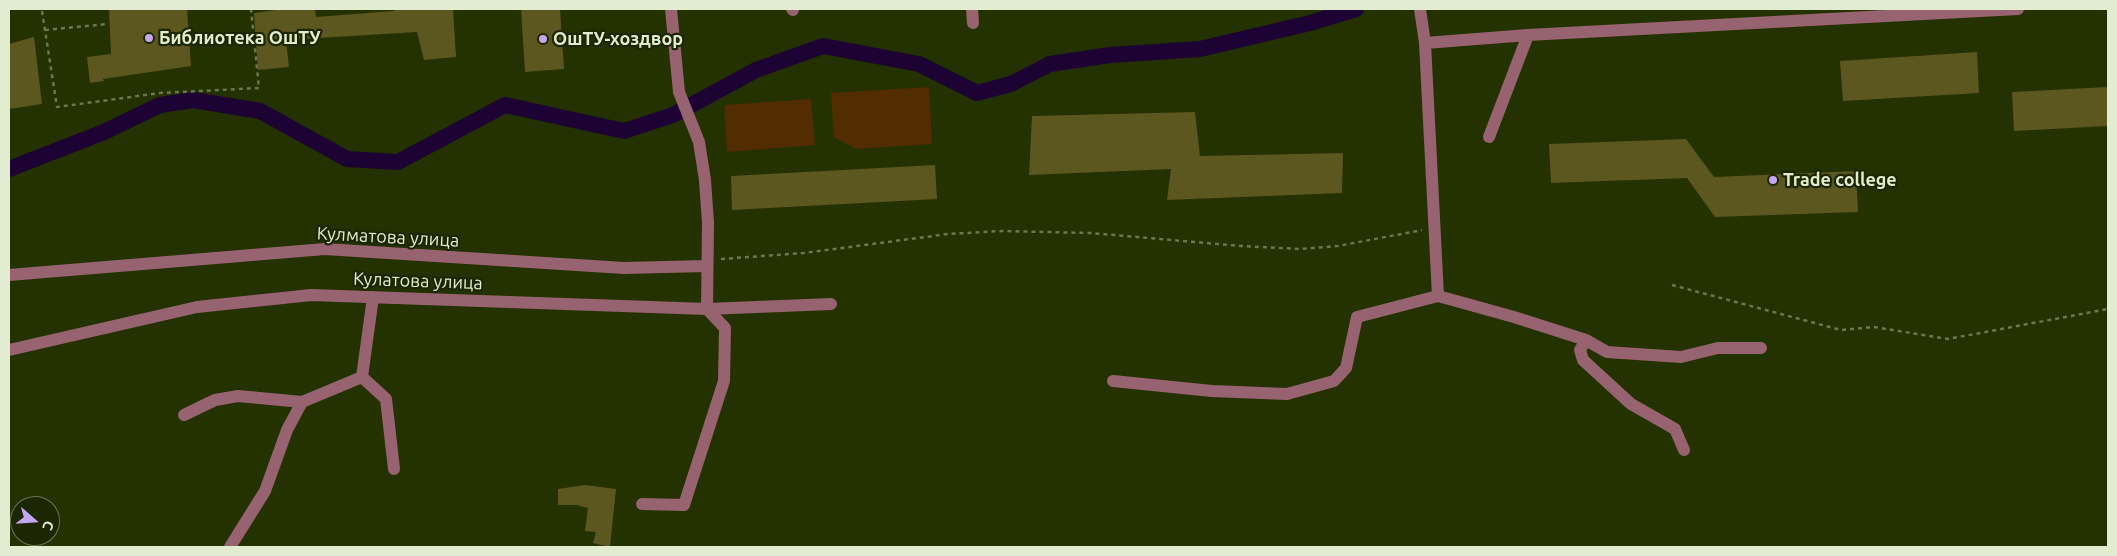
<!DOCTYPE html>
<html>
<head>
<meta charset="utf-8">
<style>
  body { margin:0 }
  #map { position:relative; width:2117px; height:556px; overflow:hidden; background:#243100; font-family:Ubuntu,sans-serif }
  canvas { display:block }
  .frame { position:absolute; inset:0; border:10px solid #e2ecd1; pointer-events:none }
  .north { position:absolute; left:10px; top:496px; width:50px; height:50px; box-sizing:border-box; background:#1c2601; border:1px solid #6b7554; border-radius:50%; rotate:109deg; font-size:14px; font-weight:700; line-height:20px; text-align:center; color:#e2ecd1 }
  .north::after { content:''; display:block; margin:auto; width:18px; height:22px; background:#c6a6f0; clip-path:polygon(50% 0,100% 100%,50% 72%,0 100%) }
</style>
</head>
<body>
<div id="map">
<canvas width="2117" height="556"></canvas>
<div class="frame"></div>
<div class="north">С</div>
</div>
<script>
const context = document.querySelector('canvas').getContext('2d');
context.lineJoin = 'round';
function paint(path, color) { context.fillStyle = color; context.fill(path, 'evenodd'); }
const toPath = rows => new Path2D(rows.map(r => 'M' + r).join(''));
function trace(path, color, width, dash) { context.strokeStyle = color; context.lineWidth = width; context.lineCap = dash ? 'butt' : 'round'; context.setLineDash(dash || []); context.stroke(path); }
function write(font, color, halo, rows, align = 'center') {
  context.font = font + ' Ubuntu,sans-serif'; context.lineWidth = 4.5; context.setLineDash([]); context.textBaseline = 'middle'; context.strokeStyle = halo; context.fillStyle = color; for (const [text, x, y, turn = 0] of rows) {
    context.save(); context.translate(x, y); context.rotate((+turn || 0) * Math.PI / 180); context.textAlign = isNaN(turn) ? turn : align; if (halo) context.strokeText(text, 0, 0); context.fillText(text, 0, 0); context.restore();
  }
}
const green = toPath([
  [929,87,932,144,856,149,834,137,831,93],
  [811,99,815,145,727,152,724,105]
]);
const canal = toPath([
  [9,169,104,132,160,105,193,100,260,111,347,159,398,162,505,105,624,131,673,115,756,70,823,46,919,64,977,93,1011,84,1050,64,1110,55,1200,49,1310,23,1356,9]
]);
const building = toPath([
  [109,9,187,9,191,66,103,79,104,81,90,83,87,57,111,54],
  [283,9,315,9,316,17,394,11,394,9,453,9,456,57,424,60,417,32,286,40,289,67,258,70,254,13],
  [521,9,560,9,564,69,525,72],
  [34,37,42,104,9,109,9,44],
  [1977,52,1979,93,1843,101,1840,61],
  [2108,87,2108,126,2014,131,2012,92],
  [1195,112,1200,156,1343,153,1342,193,1167,200,1171,169,1029,175,1032,116],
  [1686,139,1714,177,1856,171,1858,212,1715,217,1687,178,1551,183,1549,144],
  [935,165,937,199,732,210,731,176],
  [585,485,616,489,610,547,593,543,596,532,585,531,588,508,576,505,558,505,558,489]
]);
const path = toPath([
  [42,11,57,107,160,93,259,88,251,9],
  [45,30,108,24],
  [196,42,254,37],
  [721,259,804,253,948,234,1002,231,1091,233,1241,246,1300,249,1338,246,1422,230],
  [1672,285,1841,330,1874,327,1948,339,2108,309]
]);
const minor = toPath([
  [792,9,793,10],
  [972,9,973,23],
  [1420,9,1425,43,1438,296],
  [1425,43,1528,35,2018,9],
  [1489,137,1528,35],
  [9,275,325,249,624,268,706,266],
  [1586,340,1580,350,1583,360,1631,404,1675,429,1684,450],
  [9,350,197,307,311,295,707,309,831,304],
  [362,377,386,399,394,469],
  [1113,381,1212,391,1287,394,1334,381,1346,368,1357,317,1438,296,1514,317,1586,340,1607,352,1681,357,1718,348,1761,348],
  [184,415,215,400,238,396,302,402],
  [642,504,684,505,724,381,725,328,707,309,708,223,705,180,699,142,679,92,671,9],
  [230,547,265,491,287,430,302,402,362,377,373,297]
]);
const markers = [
  [149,38,5,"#c6a6f0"],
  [543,39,5,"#c6a6f0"],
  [1773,180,5,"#c6a6f0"]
];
const poiNames = [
  ["Библиотека ОшТУ",159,38],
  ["ОшТУ-хоздвор",553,39],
  ["Trade college",1783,180]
];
const streetNames = [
  ["Кулматова улица",388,237,3],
  ["Кулатова улица",418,281,2]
];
paint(green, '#512d01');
trace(canal, '#1d0334', 16);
paint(building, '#5c571f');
trace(path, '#6b774e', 2.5, [4, 4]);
trace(minor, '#976370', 12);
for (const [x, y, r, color] of markers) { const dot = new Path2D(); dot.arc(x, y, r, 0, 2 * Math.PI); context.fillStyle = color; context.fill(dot); trace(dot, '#1c2601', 2); }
write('bold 18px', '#e2ecd1', '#1c2601', poiNames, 'left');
write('18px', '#e2ecd1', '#1c2601', streetNames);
</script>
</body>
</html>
